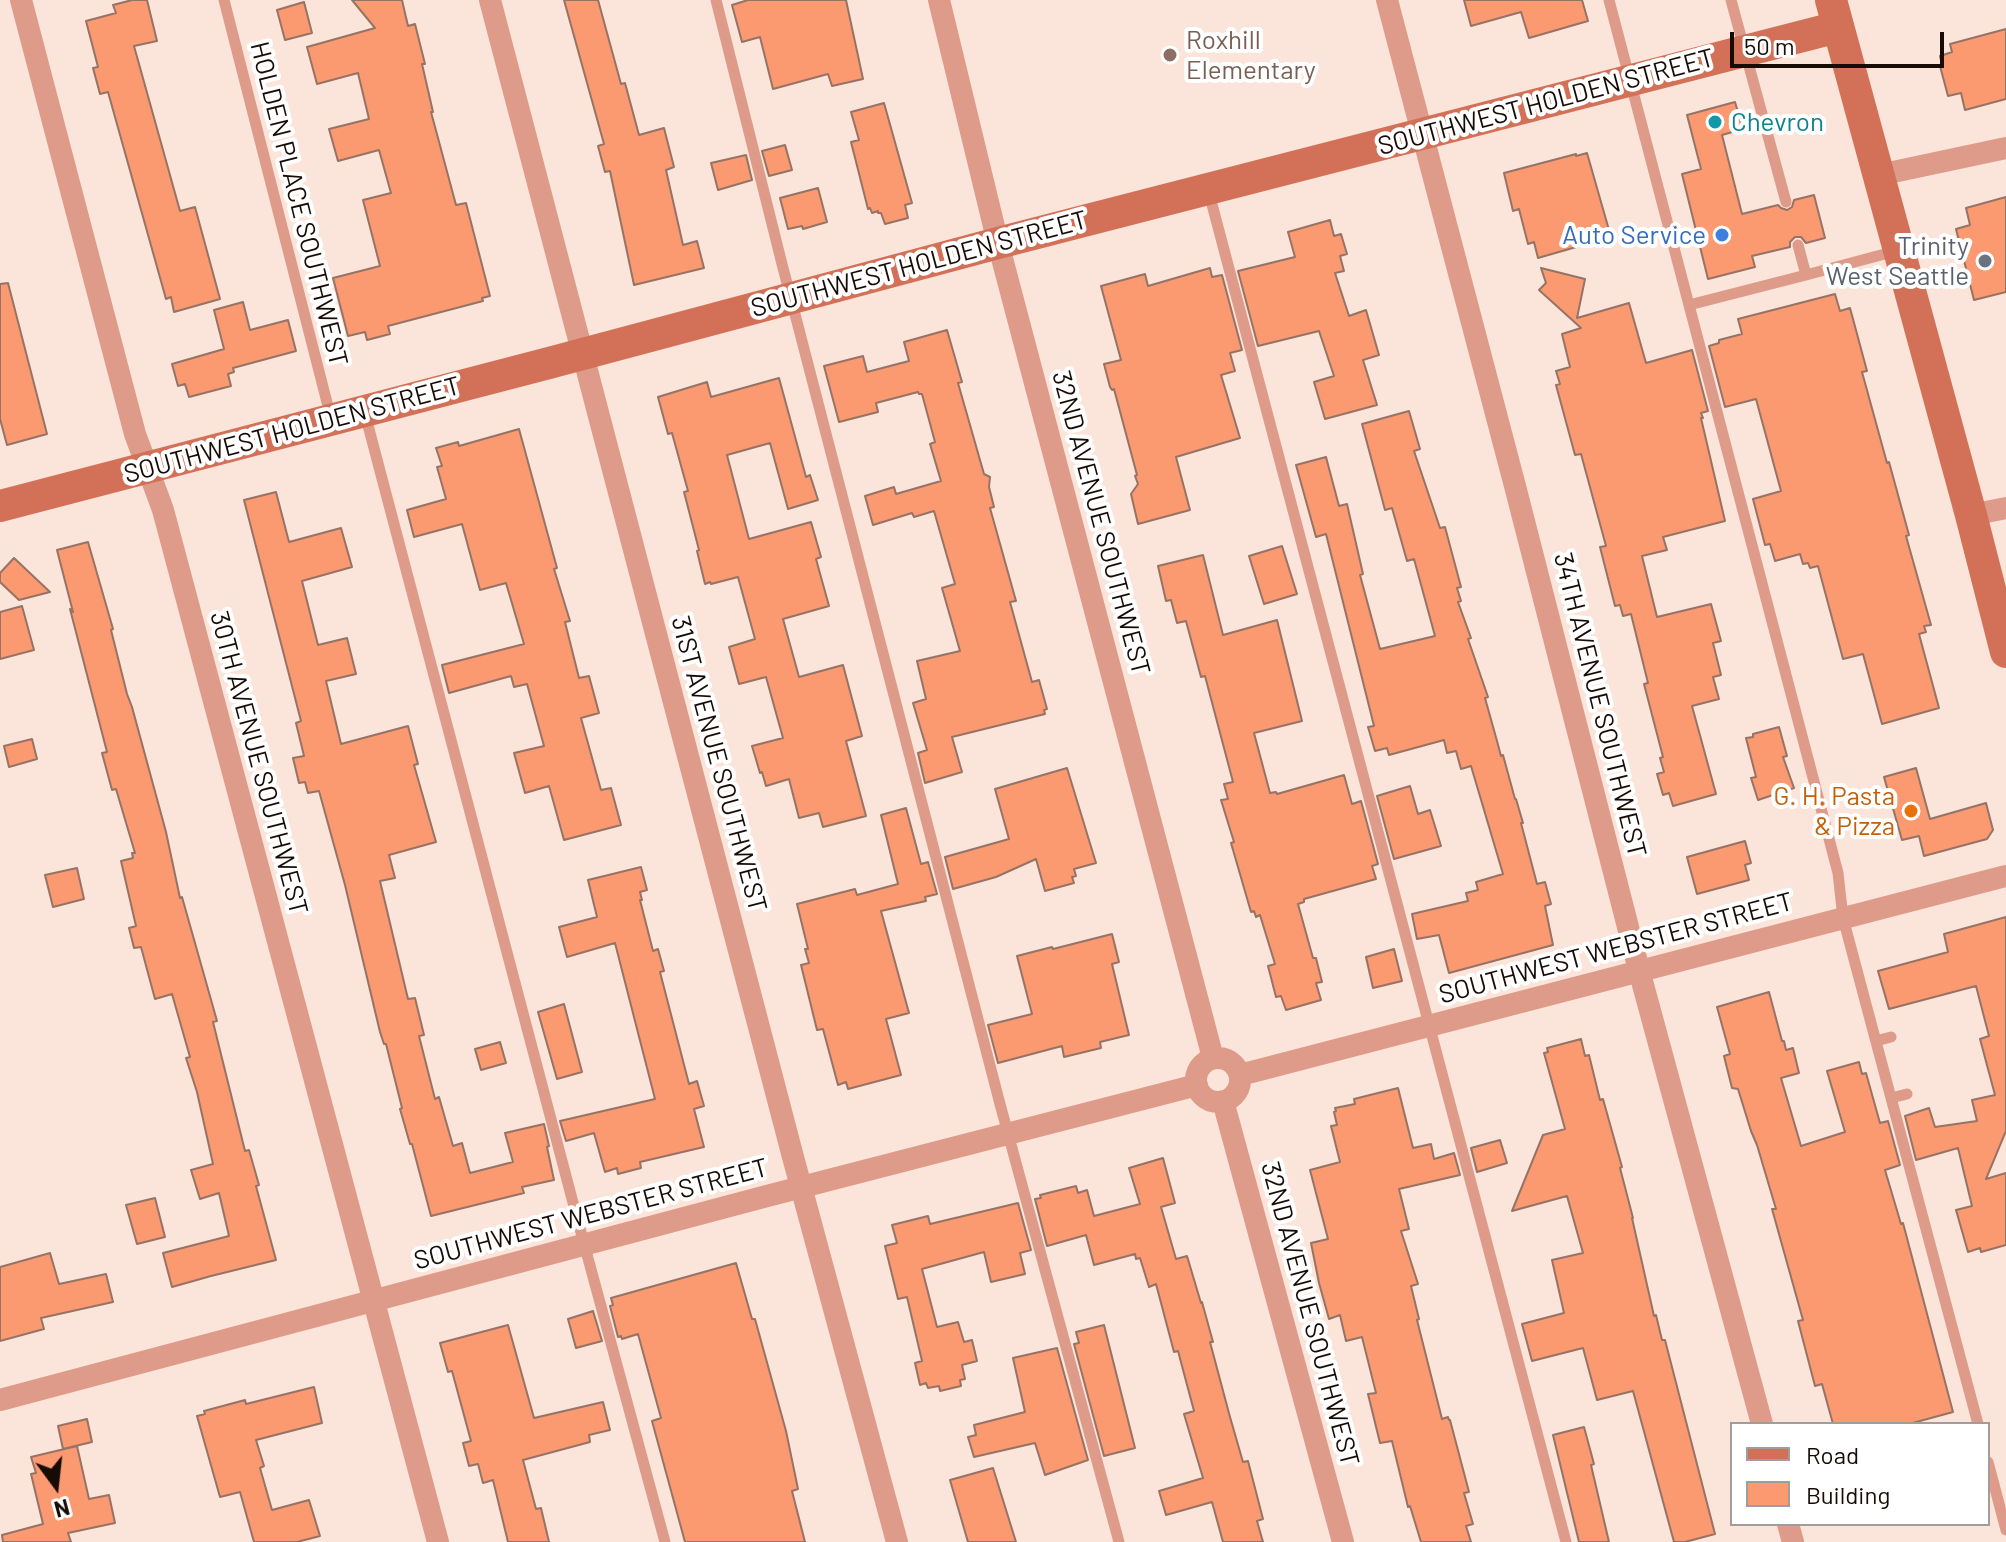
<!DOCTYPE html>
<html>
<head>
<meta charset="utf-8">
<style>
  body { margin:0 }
  #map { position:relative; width:2006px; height:1542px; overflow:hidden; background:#fbe4da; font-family:Barlow,sans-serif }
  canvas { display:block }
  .legend { position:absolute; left:1730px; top:1422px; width:260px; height:104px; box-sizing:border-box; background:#fff; border:2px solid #a29d9b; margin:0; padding:10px 14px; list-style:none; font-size:24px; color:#170b06 }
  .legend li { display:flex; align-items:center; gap:16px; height:40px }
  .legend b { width:40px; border:2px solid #a29d9b }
  .north { position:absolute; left:16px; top:1446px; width:80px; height:80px; -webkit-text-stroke:6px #fff; paint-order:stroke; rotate:165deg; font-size:22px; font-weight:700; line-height:32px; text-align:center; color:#170b06 }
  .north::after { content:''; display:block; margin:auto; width:28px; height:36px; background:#170b06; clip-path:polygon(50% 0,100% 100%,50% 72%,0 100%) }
  .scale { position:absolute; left:1730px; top:32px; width:214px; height:36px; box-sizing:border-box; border:4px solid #170b06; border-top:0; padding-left:10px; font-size:24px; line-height:28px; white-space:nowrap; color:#170b06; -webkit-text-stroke:6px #fff; paint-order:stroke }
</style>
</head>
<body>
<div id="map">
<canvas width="2006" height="1542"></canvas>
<ul class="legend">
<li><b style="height:10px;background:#d37158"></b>Road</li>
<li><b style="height:22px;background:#fb9971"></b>Building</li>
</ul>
<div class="north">N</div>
<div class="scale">50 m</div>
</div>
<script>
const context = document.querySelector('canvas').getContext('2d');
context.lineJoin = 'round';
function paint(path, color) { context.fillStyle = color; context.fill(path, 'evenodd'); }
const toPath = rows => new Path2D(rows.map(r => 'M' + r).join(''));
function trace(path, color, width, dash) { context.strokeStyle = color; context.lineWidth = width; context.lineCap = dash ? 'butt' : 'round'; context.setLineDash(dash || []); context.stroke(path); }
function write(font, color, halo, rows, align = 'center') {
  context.font = font + ' Barlow,sans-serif'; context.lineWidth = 8; context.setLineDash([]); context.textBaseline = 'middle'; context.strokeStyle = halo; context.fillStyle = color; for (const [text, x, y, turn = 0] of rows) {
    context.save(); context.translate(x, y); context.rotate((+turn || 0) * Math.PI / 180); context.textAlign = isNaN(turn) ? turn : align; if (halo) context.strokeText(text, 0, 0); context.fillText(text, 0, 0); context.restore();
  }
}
const building = toPath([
  [132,0,147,0,157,41,134,46,180,211,195,207,220,299,174,312,171,297,166,299,108,92,100,94,93,68,98,67,86,21,116,13,113,5,132,0],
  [352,0,402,0,408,26,415,24,425,64,422,64,433,112,431,112,456,205,466,203,490,296,482,298,483,301,388,326,390,334,367,340,365,332,348,336,333,278,380,266,363,200,391,193,379,150,338,161,329,129,369,119,358,73,317,84,307,47,375,28,352,0],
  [564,0,598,0,621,84,625,83,639,135,664,128,674,167,666,170,683,245,697,241,704,268,634,285,610,171,605,172,598,146,604,144,564,0],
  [748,0,846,0,863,79,832,86,828,74,773,89,760,37,742,42,732,5,748,0],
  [1464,0,1582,0,1588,21,1529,38,1521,12,1471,26,1464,0],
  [304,2,312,33,285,40,277,10,304,2],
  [2006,29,2006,99,1965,110,1961,93,1948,96,1940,66,1942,65,1940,56,1952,52,1950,44,2006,29],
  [1735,102,1743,129,1722,135,1742,214,1778,205,1781,208,1787,210,1792,207,1794,200,1814,195,1825,238,1806,243,1801,237,1795,237,1790,242,1790,247,1752,256,1755,267,1708,279,1682,174,1701,169,1687,115,1735,102],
  [884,103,912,203,905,205,908,218,885,224,881,213,878,213,878,211,872,213,870,208,868,209,851,142,859,140,851,112,884,103],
  [785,145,792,170,769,176,762,151,785,145],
  [1587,153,1611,237,1538,258,1534,242,1528,244,1519,209,1513,211,1504,173,1576,154,1576,156,1587,153],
  [746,155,752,180,718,190,711,163,746,155],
  [818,188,827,222,803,229,802,226,788,229,780,198,818,188],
  [2006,197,2006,292,1974,300,1956,229,1970,225,1966,208,2006,197],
  [1330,220,1334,236,1341,234,1347,254,1340,256,1344,271,1335,273,1349,316,1366,310,1379,355,1363,360,1377,405,1325,419,1314,382,1334,376,1319,331,1258,346,1238,271,1295,257,1288,232,1330,220],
  [1210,268,1212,277,1222,275,1242,350,1230,353,1235,371,1221,375,1240,438,1176,457,1190,510,1138,524,1131,494,1138,484,1135,476,1137,475,1114,389,1112,390,1110,387,1104,364,1121,360,1101,286,1145,274,1148,286,1210,268],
  [1541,268,1585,279,1577,318,1629,303,1646,363,1692,350,1708,411,1701,413,1703,418,1701,418,1725,521,1663,537,1667,550,1642,556,1657,617,1711,604,1721,641,1713,643,1721,675,1713,677,1719,699,1692,706,1716,794,1673,806,1669,793,1663,795,1657,774,1664,772,1660,758,1663,757,1644,684,1648,683,1631,614,1623,616,1620,605,1615,606,1600,547,1606,546,1581,454,1575,455,1556,385,1560,384,1556,371,1570,367,1562,334,1581,328,1539,290,1546,283,1541,268],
  [8,283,47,434,7,445,0,419,0,284,8,283],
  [1835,294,1840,311,1850,308,1867,371,1862,372,1887,463,1889,462,1909,535,1906,536,1931,625,1924,626,1926,632,1919,634,1939,708,1882,724,1863,654,1843,659,1818,566,1810,568,1808,563,1803,564,1800,554,1775,561,1770,544,1765,545,1753,499,1781,491,1756,399,1725,407,1709,346,1719,343,1719,340,1742,334,1738,319,1835,294],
  [243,302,250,330,288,320,296,351,233,368,234,372,228,374,231,386,189,397,185,384,178,386,172,364,224,349,214,310,243,302],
  [947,330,962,382,958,383,984,474,990,477,989,487,994,507,990,508,1016,601,1010,602,1032,682,1039,680,1047,709,1044,710,1045,714,952,737,962,772,925,783,918,753,927,750,913,703,926,699,917,661,960,651,942,588,955,584,934,511,914,517,912,513,873,525,865,496,894,487,896,494,941,481,930,444,935,442,922,394,919,394,918,392,876,403,878,412,839,422,824,366,863,356,867,372,909,361,904,342,947,330],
  [779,378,806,477,810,475,818,500,788,509,770,443,727,455,749,539,811,522,821,557,816,559,829,606,783,619,799,677,843,665,862,736,846,741,866,816,823,827,819,813,799,818,789,779,766,786,762,772,760,773,752,746,783,738,766,677,739,684,729,647,755,639,738,577,711,584,710,582,705,584,697,551,699,550,684,492,688,491,672,433,668,434,658,397,707,382,711,397,779,378],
  [1409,411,1420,449,1414,451,1440,528,1445,527,1461,587,1457,588,1461,601,1458,602,1471,638,1468,639,1488,697,1485,698,1497,741,1501,756,1503,755,1515,799,1516,799,1523,823,1521,823,1537,884,1545,882,1551,904,1545,906,1553,945,1449,973,1439,935,1417,939,1412,914,1468,901,1466,893,1478,890,1476,882,1503,874,1471,766,1461,769,1456,751,1447,753,1444,740,1389,755,1387,748,1375,751,1368,727,1374,726,1326,534,1316,537,1296,465,1326,457,1339,506,1347,504,1363,574,1360,575,1380,649,1435,636,1414,559,1407,561,1392,508,1385,510,1362,424,1409,411],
  [519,429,557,568,554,569,570,621,565,622,579,678,589,676,599,713,581,718,601,790,611,788,621,825,564,840,549,786,525,793,514,753,544,746,527,684,514,687,511,676,449,693,442,665,524,644,506,583,480,590,462,524,414,537,407,510,446,499,437,467,442,466,436,448,458,442,459,446,519,429],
  [276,492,289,542,341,528,352,567,302,581,318,645,347,638,356,674,326,681,341,744,408,726,418,764,414,765,436,842,389,855,395,878,380,881,408,999,415,998,424,1035,419,1036,435,1099,439,1097,453,1146,462,1143,470,1173,513,1162,505,1133,544,1124,549,1146,547,1147,554,1180,522,1187,524,1193,431,1216,412,1144,410,1144,400,1109,402,1108,386,1044,384,1044,380,1032,345,885,319,791,308,793,305,782,299,783,293,758,304,756,296,723,301,721,244,500,276,492],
  [88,542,113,629,111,630,127,694,132,707,166,832,180,898,182,897,217,1021,213,1022,245,1151,249,1150,259,1185,256,1186,276,1260,211,1276,172,1287,163,1253,229,1236,219,1193,200,1199,191,1170,213,1164,197,1092,186,1058,190,1057,172,994,155,999,141,947,134,948,129,928,136,926,121,861,133,858,132,853,135,853,116,789,112,790,102,753,107,752,70,609,73,612,57,550,88,542],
  [1282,546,1297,594,1264,604,1249,556,1282,546],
  [1203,555,1223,635,1277,620,1302,721,1254,733,1270,793,1276,792,1277,794,1344,775,1352,804,1361,801,1378,864,1372,866,1376,879,1304,899,1304,902,1298,904,1313,958,1316,958,1322,982,1316,983,1321,1000,1286,1010,1281,996,1276,997,1268,966,1275,964,1260,915,1256,917,1254,911,1251,912,1231,843,1234,842,1221,800,1228,799,1224,784,1233,782,1205,676,1201,677,1186,621,1177,623,1171,600,1166,601,1158,566,1203,555],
  [14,558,50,592,19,600,0,582,0,573,14,558],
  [22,606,34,650,0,659,0,612,22,606],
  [1779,727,1787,756,1783,757,1794,788,1758,800,1751,778,1756,777,1746,738,1753,737,1753,734,1779,727],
  [32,739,37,759,9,767,4,746,32,739],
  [1067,768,1096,863,1074,869,1076,876,1072,877,1074,883,1045,891,1036,859,996,877,953,889,945,857,1009,839,995,789,1067,768],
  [1916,768,1930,819,1986,803,1993,830,1987,839,1924,856,1919,836,1902,840,1884,777,1916,768],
  [1410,786,1418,814,1430,810,1441,846,1394,859,1377,796,1410,786],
  [906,808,921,864,928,862,937,894,925,897,926,901,881,911,909,1013,886,1019,901,1075,848,1089,846,1082,838,1085,823,1029,817,1030,801,965,809,963,805,949,808,949,797,904,855,889,857,895,898,884,881,815,906,808],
  [1745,841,1751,863,1745,865,1749,880,1697,894,1687,857,1745,841],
  [641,867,647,890,640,892,642,900,640,900,653,951,658,949,664,971,660,972,689,1084,697,1081,704,1106,694,1109,704,1147,640,1162,641,1168,618,1174,617,1168,605,1172,594,1133,566,1141,560,1121,655,1099,615,943,567,957,559,927,597,917,588,880,641,867],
  [77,868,84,899,53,907,45,875,77,868],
  [2006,917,2006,1131,1986,1179,2006,1173,2006,1245,1981,1252,1980,1248,1968,1252,1956,1210,1972,1206,1958,1148,1916,1160,1905,1116,1929,1108,1935,1127,1977,1121,1972,1100,1995,1095,1980,1039,1989,1036,1976,986,1889,1009,1878,971,1948,952,1944,934,2006,917],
  [1112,934,1119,962,1112,964,1129,1035,1100,1042,1101,1048,1064,1057,1062,1046,998,1063,988,1025,1032,1014,1017,956,1052,947,1053,949,1112,934],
  [1394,949,1402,981,1373,988,1366,957,1394,949],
  [1769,992,1782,1041,1784,1041,1786,1050,1793,1048,1799,1073,1781,1078,1801,1146,1845,1132,1827,1071,1859,1062,1862,1074,1866,1073,1880,1123,1888,1121,1900,1165,1885,1170,1901,1224,1903,1223,1953,1412,1909,1424,1833,1424,1822,1384,1815,1386,1798,1321,1803,1320,1772,1209,1776,1209,1757,1145,1751,1131,1738,1089,1732,1088,1724,1056,1730,1054,1717,1007,1769,992],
  [564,1004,582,1072,557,1079,538,1012,564,1004],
  [1581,1039,1585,1056,1589,1055,1600,1100,1603,1099,1622,1167,1620,1168,1633,1218,1632,1218,1654,1316,1656,1315,1662,1340,1665,1340,1715,1534,1685,1542,1674,1542,1633,1391,1597,1400,1583,1348,1532,1361,1522,1324,1564,1313,1552,1260,1583,1253,1567,1196,1512,1211,1543,1135,1565,1129,1544,1053,1548,1052,1547,1048,1581,1039],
  [500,1042,506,1063,481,1070,475,1049,500,1042],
  [1398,1088,1413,1148,1431,1144,1434,1159,1454,1153,1460,1175,1399,1189,1409,1229,1401,1231,1418,1284,1411,1286,1419,1319,1417,1320,1442,1419,1448,1417,1449,1420,1450,1420,1469,1492,1464,1493,1473,1524,1466,1526,1471,1542,1421,1542,1410,1506,1408,1507,1392,1441,1380,1443,1368,1394,1376,1393,1362,1337,1346,1341,1340,1315,1329,1319,1319,1283,1311,1243,1328,1239,1310,1170,1340,1162,1331,1126,1337,1125,1334,1112,1336,1111,1335,1108,1355,1104,1354,1099,1398,1088],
  [1500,1140,1507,1163,1477,1172,1471,1148,1500,1140],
  [1163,1158,1175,1203,1161,1207,1176,1259,1187,1256,1201,1303,1202,1302,1213,1342,1210,1342,1230,1417,1243,1462,1248,1461,1263,1519,1257,1521,1263,1542,1223,1542,1212,1502,1166,1515,1159,1491,1203,1478,1184,1414,1194,1411,1178,1351,1174,1352,1156,1284,1149,1287,1140,1258,1136,1259,1135,1254,1094,1265,1086,1235,1047,1246,1035,1199,1041,1198,1040,1195,1076,1186,1078,1193,1087,1190,1094,1216,1140,1204,1129,1168,1163,1158],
  [155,1198,165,1237,137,1244,126,1205,155,1198],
  [1018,1203,1031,1250,1020,1253,1025,1274,991,1282,984,1252,922,1269,937,1327,958,1322,964,1342,972,1340,977,1361,962,1365,965,1379,960,1380,961,1386,940,1391,939,1386,928,1388,926,1383,920,1385,915,1363,922,1361,907,1297,898,1299,885,1246,897,1243,892,1225,928,1216,930,1224,1018,1203],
  [50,1253,59,1284,106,1274,113,1302,41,1318,44,1329,0,1341,0,1267,50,1253],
  [736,1263,752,1319,755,1319,786,1431,798,1489,792,1491,805,1542,685,1542,652,1421,661,1418,638,1334,622,1339,621,1336,618,1337,610,1306,613,1305,611,1298,736,1263],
  [593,1311,602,1341,576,1348,568,1319,593,1311],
  [508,1325,534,1418,603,1402,610,1430,589,1435,590,1442,523,1460,536,1509,541,1508,549,1542,508,1542,493,1480,483,1483,478,1464,469,1466,463,1443,471,1441,452,1371,448,1372,440,1343,508,1325],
  [1104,1325,1135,1448,1104,1456,1074,1344,1079,1343,1076,1332,1104,1325],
  [1057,1348,1088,1460,1045,1475,1035,1443,974,1457,968,1437,976,1435,974,1425,1025,1412,1013,1358,1057,1348],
  [314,1387,322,1423,256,1440,264,1466,260,1468,272,1510,309,1500,320,1536,297,1542,254,1542,240,1492,220,1497,197,1416,205,1414,204,1411,245,1400,246,1404,314,1387],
  [87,1419,92,1442,63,1449,58,1426,87,1419],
  [1584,1427,1594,1464,1591,1465,1609,1542,1579,1542,1553,1435,1584,1427],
  [77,1446,89,1499,109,1495,115,1523,68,1533,71,1542,3,1542,2,1535,43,1524,31,1474,36,1473,31,1457,77,1446],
  [993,1468,1016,1542,968,1542,950,1480,993,1468]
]);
const lane = toPath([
  [224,0,331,418],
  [716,0,782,264,1000,1104,1119,1542],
  [1609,0,1838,873,1843,918,1978,1424],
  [1731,0,1786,202],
  [1209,193,1566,1542],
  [1798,245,1806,275,1896,251],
  [1689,305,1806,275],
  [365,414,576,1214,665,1542],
  [1876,1041,1891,1037],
  [1891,1098,1907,1094],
  [1988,1462,2006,1530]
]);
const street = toPath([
  [21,0,135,434,163,510,438,1542],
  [490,0,793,1157,897,1542],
  [939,0,998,243,1213,1058],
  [1387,0,1515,486,1639,970,1762,1424],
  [1879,175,2006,148],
  [1971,515,2006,508],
  '1196 1080a22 22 0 1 1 44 0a22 22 0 1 1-44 0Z',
  [1240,1075,2006,876],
  [1223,1101,1343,1542],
  [0,1400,767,1196,1197,1085],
  [1788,1524,1793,1542]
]);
const secondary = toPath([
  [1831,0,1971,515,2006,652],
  [0,506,549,363,998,243,1838,27]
]);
const markers = [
  [1170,55,8,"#8d6e63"],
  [1715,122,8,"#0f9aa8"],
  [1722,235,8,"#3f7fe0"],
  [1985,261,8,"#6b7280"],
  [1911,811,8,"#e8710a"]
];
const educationNames = [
  ["Roxhill",1186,40],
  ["Elementary",1186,70]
];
const streetNames = [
  ["SOUTHWEST HOLDEN STREET",1546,102,-15],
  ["HOLDEN PLACE SOUTHWEST",299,204,76],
  ["SOUTHWEST HOLDEN STREET",919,264,-15],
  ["SOUTHWEST HOLDEN STREET",292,430,-15],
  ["32ND AVENUE SOUTHWEST",1101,523,75],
  ["34TH AVENUE SOUTHWEST",1600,705,76],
  ["30TH AVENUE SOUTHWEST",259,763,75],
  ["31ST AVENUE SOUTHWEST",719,764,75],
  ["SOUTHWEST WEBSTER STREET",1616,948,-15],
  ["SOUTHWEST WEBSTER STREET",591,1214,-15],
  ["32ND AVENUE SOUTHWEST",1310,1314,75]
];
const cultureNames = [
  ["Chevron",1731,122]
];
const shopNames = [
  ["Auto Service",1706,235]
];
const worshipNames = [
  ["Trinity",1969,246],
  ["West Seattle",1969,276]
];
const foodNames = [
  ["G. H. Pasta",1895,796],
  ["& Pizza",1895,826]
];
paint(building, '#fb9971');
trace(building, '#967365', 2);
trace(lane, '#de9b89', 11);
trace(street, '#de9b89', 22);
trace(secondary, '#d37158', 32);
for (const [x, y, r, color] of markers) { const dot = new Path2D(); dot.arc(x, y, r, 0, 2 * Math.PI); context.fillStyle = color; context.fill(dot); trace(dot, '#fff', 3); }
write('26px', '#785e54', '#fff', educationNames, 'left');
write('26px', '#170b06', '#fff', streetNames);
write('26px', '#0d838f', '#fff', cultureNames, 'left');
write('26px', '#366cbe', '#fff', shopNames, 'right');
write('26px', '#5b616d', '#fff', worshipNames, 'right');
write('26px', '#c56008', '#fff', foodNames, 'right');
</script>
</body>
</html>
